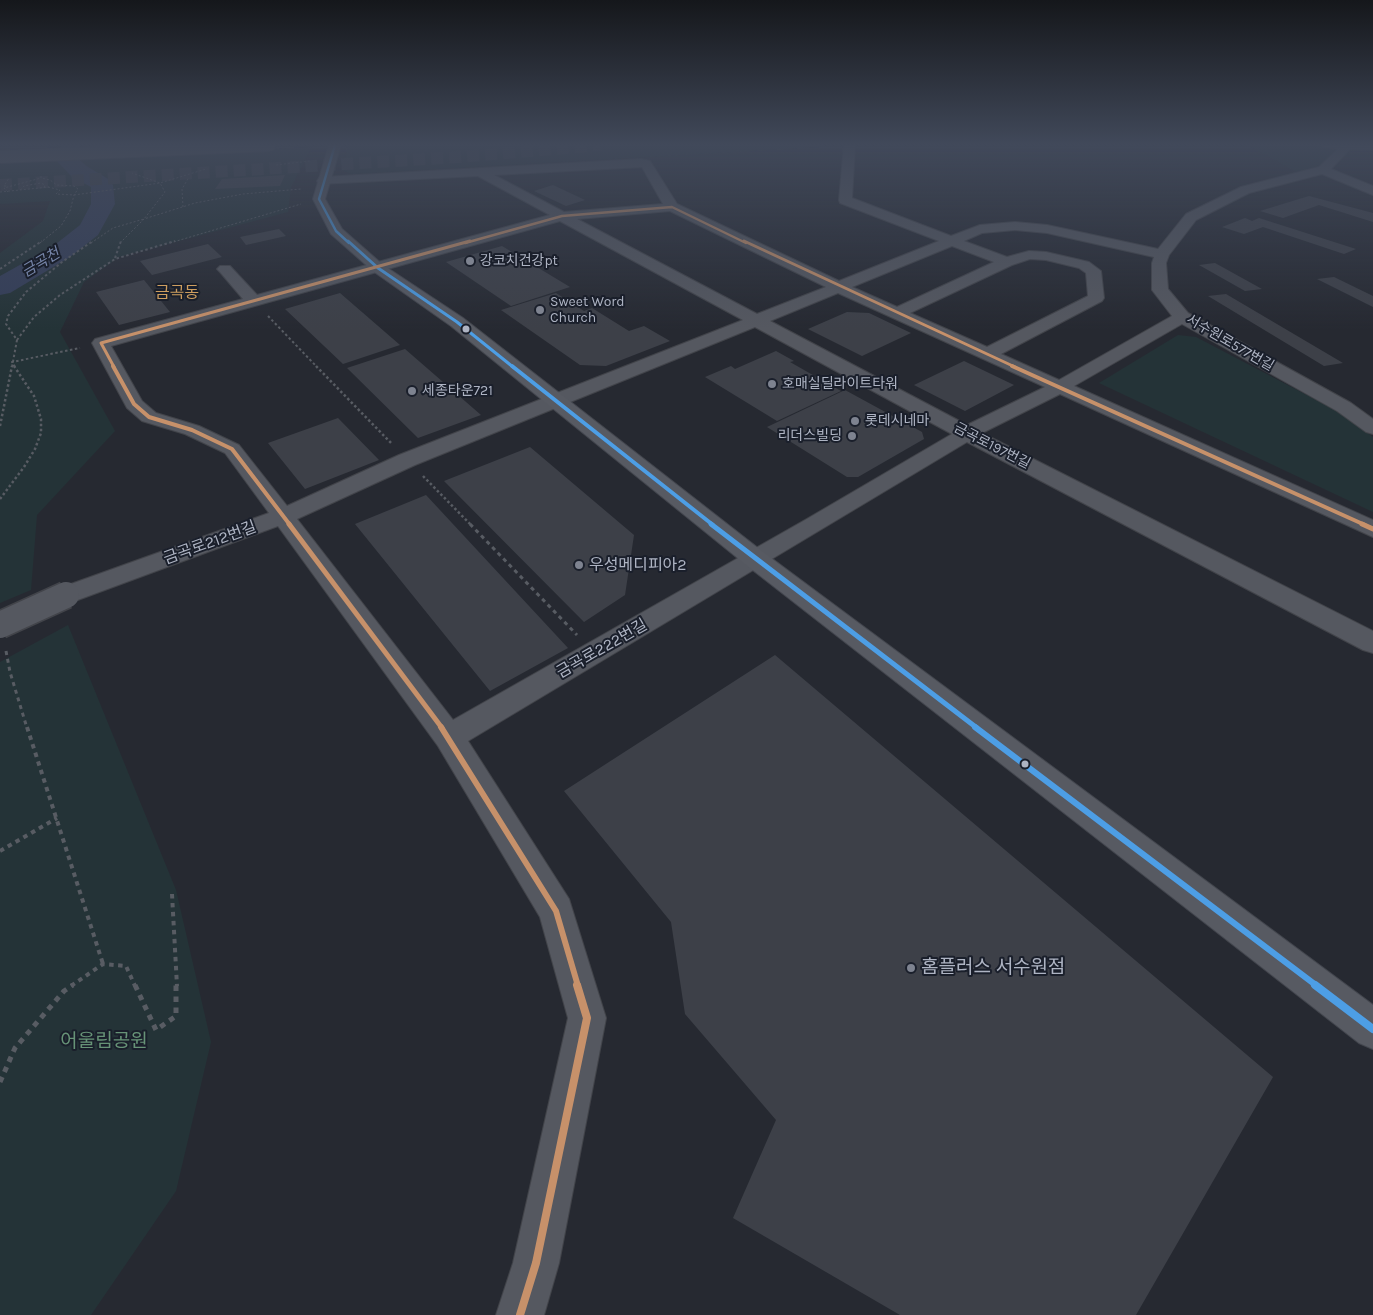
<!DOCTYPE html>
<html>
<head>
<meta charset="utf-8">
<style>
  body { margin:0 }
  canvas { display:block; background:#262931 }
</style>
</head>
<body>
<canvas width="1373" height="1315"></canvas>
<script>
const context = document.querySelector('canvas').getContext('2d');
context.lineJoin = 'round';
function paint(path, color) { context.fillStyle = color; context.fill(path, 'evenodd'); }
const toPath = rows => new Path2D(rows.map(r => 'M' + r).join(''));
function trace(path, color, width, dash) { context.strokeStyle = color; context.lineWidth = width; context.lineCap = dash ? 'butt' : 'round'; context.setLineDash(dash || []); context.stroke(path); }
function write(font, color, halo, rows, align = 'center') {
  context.font = font + ' Karla,"Noto Sans KR",sans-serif'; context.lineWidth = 4; context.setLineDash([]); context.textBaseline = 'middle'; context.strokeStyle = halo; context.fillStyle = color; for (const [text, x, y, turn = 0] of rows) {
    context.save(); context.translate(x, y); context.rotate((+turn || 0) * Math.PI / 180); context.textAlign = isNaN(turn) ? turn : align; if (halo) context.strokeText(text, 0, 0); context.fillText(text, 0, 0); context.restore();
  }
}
const green = toPath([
  [367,145,823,145,820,147,352,174,344,171,347,146],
  [1247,145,1311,145,1330,147,1334,153,1324,164,1297,172],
  [312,147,291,187,288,212,119,257,84,282,60,332,115,431,37,515,31,590,0,603,0,253,43,221,50,201,0,204,0,163],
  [1178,335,1196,337,1343,414,1373,437,1373,512,1099,383],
  [68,625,176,890,211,1042,176,1191,91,1315,0,1315,0,662]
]);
const river = toPath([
  [61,145,81,145,76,157,88,167,110,180,113,185,115,204,98,235,70,257,10,293,0,295,0,276,52,247,80,225,91,204,91,187,72,177,55,159,61,145]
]);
const building = toPath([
  [285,175,280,186,215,189,222,179],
  [553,185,585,200,566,206,534,191],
  [1309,196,1373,213,1373,222,1319,205,1283,218,1260,211],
  [1245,218,1252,221,1259,218,1356,249,1344,254,1263,227,1244,234,1222,227],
  [279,229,286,236,246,245,240,237],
  [208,244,222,257,152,275,140,261],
  [502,246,570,287,511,306,446,262],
  [1215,263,1262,289,1245,291,1199,265],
  [1334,277,1373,296,1373,307,1317,279],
  [144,280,170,312,119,325,96,292],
  [340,293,400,345,343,364,285,309],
  [556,293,584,311,592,308,629,331,644,326,670,341,606,366,580,365,501,310],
  [1226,294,1343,363,1324,366,1208,296],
  [847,312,869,313,911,333,862,356,808,329],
  [405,349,481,415,418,438,347,368],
  [776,351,794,361,790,362,841,391,777,421,705,377,731,366,735,369],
  [964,361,1014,385,965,411,914,385],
  [845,390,922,432,924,439,858,477,847,477,767,427],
  [338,418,379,460,305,489,268,443],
  [530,447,634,535,625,595,584,622,444,481],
  [426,495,568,648,490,691,355,524],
  [775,655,1273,1077,1136,1315,900,1315,733,1218,776,1120,685,1014,671,922,564,791]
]);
const highwayTunnel = toPath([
  [0,185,459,157,600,145]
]);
const pathFar5 = toPath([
  [276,165,310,161],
  [6,186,4,186,9,178],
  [48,187,60,190,56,194,74,195,160,183,206,169],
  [20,190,24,186,41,183,45,185,44,188],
  [0,192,49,187],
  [8,192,4,188,41,178],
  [183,207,182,189,189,177],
  [40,243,61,226,70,211,74,195,78,189,74,186,57,185,50,180,41,178,41,175],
  [91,243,113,228,144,219,165,192,160,183,132,173],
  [120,243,144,219,195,203,243,194,301,189],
  [170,243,301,204]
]);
const pathFar4 = toPath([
  [115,258,121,241],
  [0,269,42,241],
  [268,316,317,367],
  [17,340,34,317,60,295,115,259,175,241],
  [12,367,17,340,6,324,8,316,26,292,62,262,93,241],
  [15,367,12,362,80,348]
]);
const pathFar3 = toPath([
  [316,366,392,444],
  [0,426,12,366],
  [423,476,471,525],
  [0,499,24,467,35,449,41,433,41,419,34,396,14,366]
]);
const pathFar2 = toPath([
  [470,524,577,635],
  [6,651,10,672,27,728]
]);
const pathFar1 = toPath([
  [27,727,103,964],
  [0,851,57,818],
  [172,894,177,986],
  [71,986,103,964,126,966,135,986]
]);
const path = toPath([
  [135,985,156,1030,176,1016,176,985],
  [0,1082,15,1048,64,991,73,985]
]);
const minor = toPath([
  [844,145,855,145,852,198,951,236,980,225,1015,222,1047,225,1158,249,1186,214,1241,187,1319,167,1338,149,1323,147,1322,145,1373,145,1373,150,1350,149,1331,169,1373,186,1373,195,1322,174,1249,193,1196,220,1169,255,1166,263,1168,289,1188,313,1351,403,1373,419,1373,434,1366,432,1337,411,1182,324,1074,386,1373,520,1373,537,1060,394,982,433,1373,631,1373,653,1363,650,967,442,468,741,569,899,606,1018,559,1263,544,1315,496,1315,513,1263,568,1018,540,917,438,746,278,526,75,601,66,604,57,601,53,595,57,589,269,513,225,453,185,434,142,421,127,408,92,343,95,339,243,299,220,272,217,269,220,266,230,266,257,295,550,215,478,176,319,184,317,181,319,178,323,177,641,159,650,161,677,204,839,281,939,241,840,203,839,200,844,145],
  [642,167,663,204,564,212,494,175,642,167],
  [670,211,826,287,757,314,577,219,670,211],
  [560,221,743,320,399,455,287,506,239,445,199,426,156,413,142,401,111,346,560,221],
  [1015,230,1047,233,1154,257,1152,263,1152,290,1172,316,1059,380,1001,354,1102,301,1104,298,1101,271,1089,262,1046,252,1029,251,1007,257,964,241,982,233,1015,230],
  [952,246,994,262,897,307,852,287,952,246],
  [1030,259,1046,260,1079,268,1086,273,1088,296,987,347,910,313,1012,265,1030,259],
  [838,293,1045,387,967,425,770,321,838,293],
  [755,327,952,434,805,520,453,720,297,519,415,465,755,327]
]);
const major = toPath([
  [329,145,341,145,325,199,342,229,383,265,463,318,763,552,1373,1005,1373,1049,1359,1043,745,564,451,326,373,271,331,234,313,199,329,145]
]);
const minorBridge = toPath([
  [0,625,66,595]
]);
const highwayBridge = toPath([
  [0,157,270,145]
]);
const bus1Far5 = toPath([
  [335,145,319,199,336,231,349,243]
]);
const bus1Far4 = toPath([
  [348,241,378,268,457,322,513,367]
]);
const bus1Far3 = toPath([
  [512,366,713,525]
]);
const bus1Far2 = toPath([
  [711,524,977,728]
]);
const bus1Far1 = toPath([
  [975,727,1317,986]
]);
const bus1 = toPath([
  [1315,985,1373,1029]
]);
const bus2Far5 = toPath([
  [465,243,562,216,672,207,746,243]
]);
const bus2Far4 = toPath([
  [744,241,1015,367],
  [114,367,101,343,470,241]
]);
const bus2Far3 = toPath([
  [113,366,134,404,149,417,192,430,232,449,290,525],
  [1012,366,1365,525]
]);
const bus2Far2 = toPath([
  [289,524,442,728],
  [1362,524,1373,529]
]);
const bus2Far1 = toPath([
  [441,727,556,911,578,986]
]);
const bus2 = toPath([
  [520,1315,536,1263,587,1018,577,985]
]);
const markers = [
  [470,261,5,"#7e8390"],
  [540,310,5,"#7e8390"],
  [466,329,4.5,"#aeb4c3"],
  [772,384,5,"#7e8390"],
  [412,391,5,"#7e8390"],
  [855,421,5,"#7e8390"],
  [852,436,5,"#7e8390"],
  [579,565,5,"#7e8390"],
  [1025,764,4.5,"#aeb4c3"],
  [911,968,5,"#7e8390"]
];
const farPoinames = [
  ["강코치건강pt",480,261],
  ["Sweet Word",550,302],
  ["Church",550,318],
  ["호매실딜라이트타워",782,384],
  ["세종타운721",422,391],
  ["롯데시네마",865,421],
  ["리더스빌딩",842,436,"right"]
];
const farStreetnames = [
  ["서수원로577번길",1230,343,30],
  ["금곡로197번길",992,446,27]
];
const farWaternames = [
  ["금곡천",41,263,-31]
];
const farQuarternames = [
  ["금곡동",177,293]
];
const streetNames = [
  ["금곡로212번길",210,543,-20],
  ["금곡로222번길",602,649,-30]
];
const poiNames = [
  ["우성메디피아2",589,565]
];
const nearPoinames = [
  ["홈플러스 서수원점",921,968]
];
const nearParknames = [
  ["어울림공원",104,1042]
];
paint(green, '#243337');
paint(river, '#343e59');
paint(building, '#3d4048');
trace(highwayTunnel, '#3a3e47', 12, [12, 6]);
trace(minor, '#42444a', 2);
trace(major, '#43464e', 2);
trace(pathFar5, '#585c63', 1, [2, 2]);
trace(pathFar4, '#585c63', 2, [2.5, 2.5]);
trace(pathFar3, '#585c63', 2.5, [2.5, 2.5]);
trace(pathFar2, '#585c63', 3, [4, 4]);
trace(pathFar1, '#585c63', 4, [4.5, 4.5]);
trace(path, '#585c63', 5, [5.5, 5.5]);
paint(minor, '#555860');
paint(major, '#575a62');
trace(minorBridge, '#42444a', 29, []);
trace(highwayBridge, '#42454d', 14, []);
trace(minorBridge, '#555860', 26);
trace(highwayBridge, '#5a5c60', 12);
trace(bus1Far5, '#4d9ee5', 2.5);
trace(bus1Far4, '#4d9ee5', 3);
trace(bus1Far3, '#4d9ee5', 4);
trace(bus1Far2, '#4d9ee5', 5);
trace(bus1Far1, '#4d9ee5', 6);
trace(bus1, '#4d9ee5', 8);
trace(bus2Far5, '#c7916a', 2.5);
trace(bus2Far4, '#c7916a', 3);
trace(bus2Far3, '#c7916a', 4);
trace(bus2Far2, '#c7916a', 5);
trace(bus2Far1, '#c7916a', 6);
trace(bus2, '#c7916a', 8);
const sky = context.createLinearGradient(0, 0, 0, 329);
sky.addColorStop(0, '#15171b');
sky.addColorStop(0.44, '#41495a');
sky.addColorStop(1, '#41495a00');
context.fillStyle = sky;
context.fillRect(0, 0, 1373, 329);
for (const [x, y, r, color] of markers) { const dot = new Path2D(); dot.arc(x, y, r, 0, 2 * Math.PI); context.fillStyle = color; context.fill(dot); trace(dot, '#1a1f2b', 2); }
write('14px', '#aeb4c3', '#1a1f2b', farPoinames, 'left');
write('14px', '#aeb4c3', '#1a1f2b', farStreetnames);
write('italic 15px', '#7786aa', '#1a1f2b', farWaternames);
write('16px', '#ce9e5f', '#1a1f2b', farQuarternames);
write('16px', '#aeb4c3', '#1a1f2b', streetNames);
write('16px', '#aeb4c3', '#1a1f2b', poiNames, 'left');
write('19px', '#aeb4c3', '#1a1f2b', nearPoinames, 'left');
write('19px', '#679377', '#1a1f2b', nearParknames);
</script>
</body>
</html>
